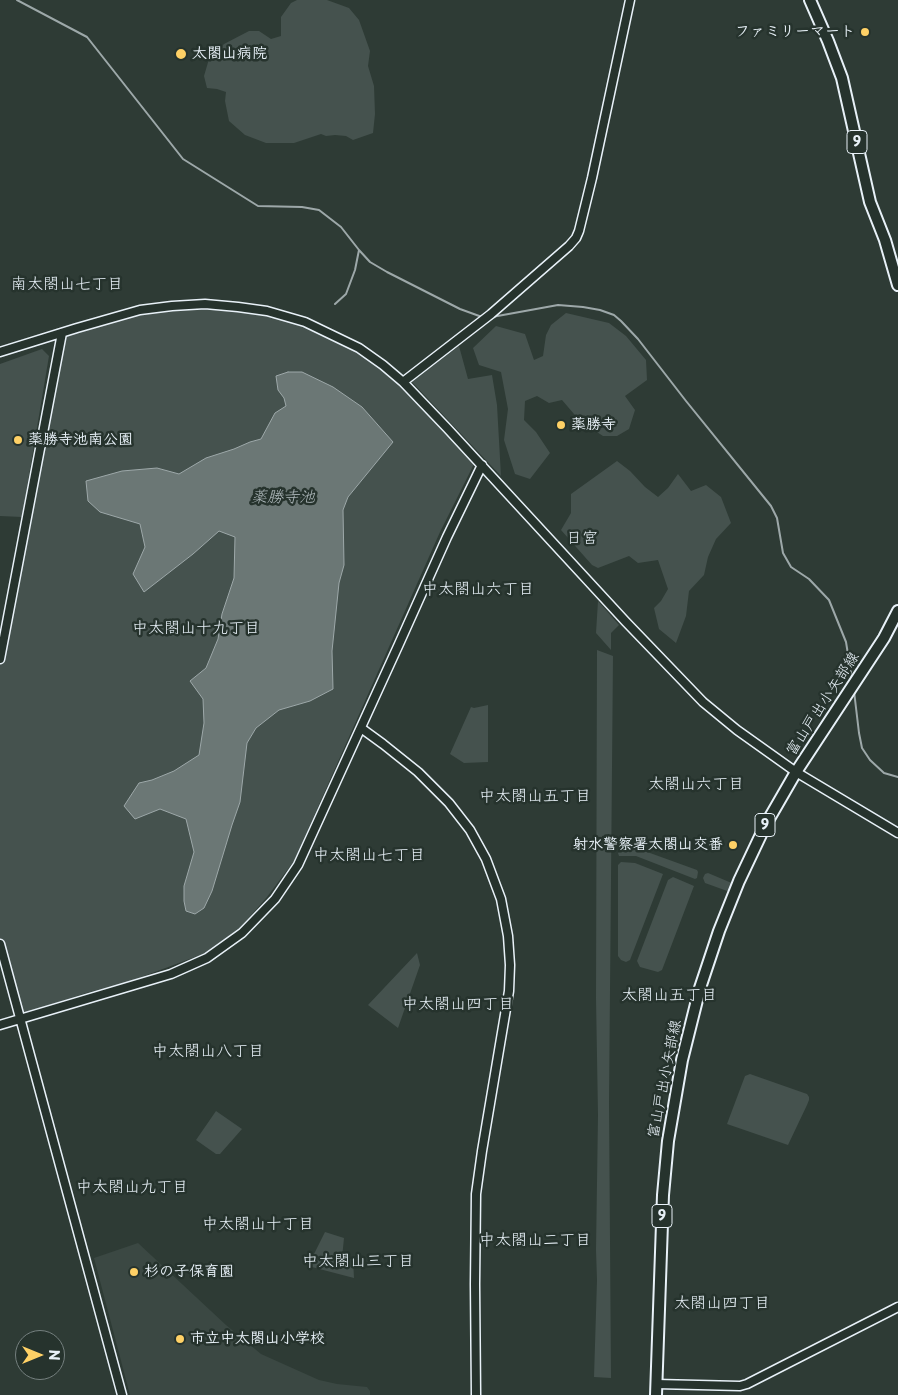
<!DOCTYPE html>
<html>
<head>
<meta charset="utf-8">
<style>
  body { margin:0 }
  #map { position:relative; width:898px; height:1395px; overflow:hidden; background:#2e3b35; font-family:"Playpen Sans",sans-serif }
  canvas { display:block }
  .north { position:absolute; left:15px; top:1330px; width:50px; height:50px; box-sizing:border-box; background:#26332d; border:1px solid #747f7e; border-radius:50%; rotate:90deg; font-size:14px; font-weight:700; line-height:20px; text-align:center; color:#e8f1f8 }
  .north::after { content:''; display:block; margin:auto; width:18px; height:22px; background:#ffd166; clip-path:polygon(50% 0,100% 100%,50% 72%,0 100%) }
</style>
</head>
<body>
<div id="map">
<canvas width="898" height="1395"></canvas>
<div class="north">N</div>
</div>
<script>
const context = document.querySelector('canvas').getContext('2d');
context.lineJoin = 'round';
function paint(path, color) { context.fillStyle = color; context.fill(path, 'evenodd'); }
const toPath = rows => new Path2D(rows.map(r => 'M' + r).join(''));
function trace(path, color, width, dash) { context.strokeStyle = color; context.lineWidth = width; context.lineCap = dash ? 'butt' : 'round'; context.setLineDash(dash || []); context.stroke(path); }
function write(font, color, halo, rows, align = 'center') {
  context.font = font + ' "Playpen Sans","Klee One",sans-serif'; context.lineWidth = 5; context.setLineDash([]); context.textBaseline = 'middle'; context.strokeStyle = halo; context.fillStyle = color; for (const [text, x, y, turn = 0] of rows) {
    context.save(); context.translate(x, y); context.rotate((+turn || 0) * Math.PI / 180); context.textAlign = isNaN(turn) ? turn : align; if (halo) context.strokeText(text, 0, 0); context.fillText(text, 0, 0); context.restore();
  }
}
const built = toPath([
  [138,1243,226,1325,261,1354,319,1380,337,1384,367,1387,370,1391,370,1395,130,1395,94,1258]
]);
const green = toPath([
  [297,0,327,0,349,8,359,20,370,51,368,66,374,86,375,114,373,133,353,140,346,136,335,135,326,136,321,134,294,143,266,143,245,135,229,121,225,101,226,92,217,89,207,88,204,76,209,59,224,44,249,31,259,31,271,39,281,36,281,17,291,3],
  [202,305,264,312,301,323,355,349,378,365,398,382,439,424,474,464,440,532,294,861,267,897,239,929,203,954,128,982,86,993,19,1015,0,944,0,659,62,333,138,311],
  [566,313,609,323,626,336,646,360,647,380,625,396,635,410,629,429,617,436,603,436,580,421,562,400,549,403,537,396,525,401,524,420,536,432,550,453,530,479,515,474,504,440,508,409,501,372,479,365,473,348,496,326,525,334,534,360,543,356,546,335,551,325],
  [459,346,468,379,492,375,497,405,501,476,412,382],
  [42,349,49,356,22,517,0,516,0,364],
  [617,461,630,471,645,487,658,497,668,488,678,474,691,491,706,485,721,497,731,523,716,539,708,557,704,575,689,591,686,616,676,643,659,629,654,608,661,601,668,589,658,560,638,563,629,556,598,568,592,565,561,530,571,513,571,494],
  [598,601,619,625,611,633,611,650,596,633],
  [597,650,613,656,609,1102,611,1378,594,1377,597,1280,596,1250,598,1115,596,998],
  [488,705,488,762,464,763,450,754,471,707,474,708],
  [639,849,697,870,698,872,697,878,695,879,636,856,619,856,618,853,622,850],
  [621,862,635,863,663,874,630,960,626,962,621,960,618,956,618,865],
  [708,873,734,884,730,892,705,883,703,878,705,874],
  [673,877,694,886,662,970,658,972,640,967,637,961,668,880],
  [417,953,420,965,398,1028,368,1005],
  [750,1074,807,1094,809,1097,809,1100,807,1105,788,1145,727,1124,745,1076],
  [216,1111,242,1129,220,1154,216,1154,196,1140],
  [325,1232,344,1238,342,1258,353,1259,354,1278,308,1266]
]);
const water = toPath([
  [288,372,302,372,333,387,362,407,393,442,348,497,343,510,344,565,339,583,332,651,333,689,310,701,279,710,256,728,247,743,240,802,232,825,212,891,204,908,195,914,186,911,184,901,184,886,194,852,186,819,160,809,135,819,124,806,139,783,152,780,174,771,199,755,204,723,203,699,190,681,206,668,218,639,222,614,234,578,235,537,219,531,193,554,144,592,133,574,145,547,140,524,100,512,88,501,86,481,122,471,157,468,179,474,206,458,234,449,250,442,261,439,275,413,286,406,284,398,278,390,276,376,288,372]
]);
const stream = toPath([
  [17,0,87,37,183,159,258,206,302,207,319,210,341,227,359,250],
  [335,304,346,294,355,270,359,250,370,262,387,272,460,309,482,317],
  [492,317,558,305,583,307,600,310,614,315,621,321,638,339,686,401,771,506,777,518,783,553,791,567,809,579,829,600,846,642,852,679],
  [854,691,859,733,862,748,870,760,884,773,898,777]
]);
const tertiary = toPath([
  [0,352,77,328,140,310,172,306,205,304,238,307,267,311,305,322,359,348,383,365,403,382,447,428,626,622,703,702,737,730,796,772,898,833],
  [403,382,491,314,569,246,576,238,579,231,592,178,630,0],
  [0,659,62,333],
  [361,728,383,744,418,772,449,803,470,830,486,859,501,899,508,936,510,965,509,991,482,1151,476,1194,475,1284,476,1395],
  [0,944,122,1395],
  [0,1025,171,974,207,958,242,933,275,899,298,865,399,644,447,537,482,465],
  [656,1384,740,1386,747,1384,898,1307]
]);
const primary = toPath([
  [810,0,828,41,842,78,870,202,885,240,898,285],
  [656,1395,663,1195,668,1141,682,1060,700,988,719,931,739,881,766,824,796,772,884,638,898,611]
]);
const markers = [
  [865,32,5,"#ffd166"],
  [181,54,6,"#ffd166"],
  [561,425,5,"#ffd166"],
  [18,440,5,"#ffd166"],
  [733,845,5,"#ffd166"],
  [134,1272,5,"#ffd166"],
  [180,1339,5,"#ffd166"]
];
const shields = [
  [857,142,20],
  [765,825,20],
  [662,1216,20]
];
const shieldNames = [
  ["9",857,142],
  ["9",765,825],
  ["9",662,1216]
];
const poiNames = [
  ["ファミリーマート",855,32,"right"],
  ["太閤山病院",192,54],
  ["薬勝寺",571,425],
  ["薬勝寺池南公園",28,440],
  ["射水警察署太閤山交番",723,845,"right"],
  ["杉の子保育園",144,1272],
  ["市立中太閤山小学校",190,1339]
];
const streetNames = [
  ["富山戸出小矢部線",823,704,-57],
  ["富山戸出小矢部線",665,1079,-79]
];
const neighbourhoodNames = [
  ["南太閤山七丁目",67,285],
  ["日宮",582,539],
  ["中太閤山六丁目",478,590],
  ["中太閤山十九丁目",196,629],
  ["太閤山六丁目",696,785],
  ["中太閤山五丁目",535,797],
  ["中太閤山七丁目",369,856],
  ["太閤山五丁目",669,996],
  ["中太閤山四丁目",458,1005],
  ["中太閤山八丁目",208,1052],
  ["中太閤山九丁目",132,1188],
  ["中太閤山十丁目",258,1225],
  ["中太閤山二丁目",535,1241],
  ["中太閤山三丁目",358,1262],
  ["太閤山四丁目",722,1304]
];
const waterNames = [
  ["薬勝寺池",283,498]
];
paint(built, '#3b4843');
paint(green, '#45524e');
paint(water, '#6b7775');
trace(water, '#9da8a9', 1);
trace(stream, '#9da8a9', 2);
trace(tertiary, '#e8f1f8', 11);
trace(primary, '#e8f1f8', 14);
trace(tertiary, '#26332d', 8);
trace(primary, '#26332d', 10);
for (const [x, y, r, color] of markers) { const dot = new Path2D(); dot.arc(x, y, r, 0, 2 * Math.PI); context.fillStyle = color; context.fill(dot); trace(dot, '#26332d', 2); }
for (const [x, y, w] of shields) { const box = new Path2D(); box.roundRect(x - w / 2, y - 11.5, w, 23, 4); context.fillStyle = '#26332d'; context.fill(box); trace(box, '#e8f1f8', 1); }
write('bold 14px', '#e8f1f8', null, shieldNames);
write('bold 15px', '#e8f1f8', '#26332d', poiNames, 'left');
write('15px', '#e8f1f8', '#26332d', streetNames);
write('16px', '#e8f1f8', '#26332d', neighbourhoodNames);
write('italic 16px', '#b0babd', '#26332d', waterNames);
</script>
</body>
</html>
